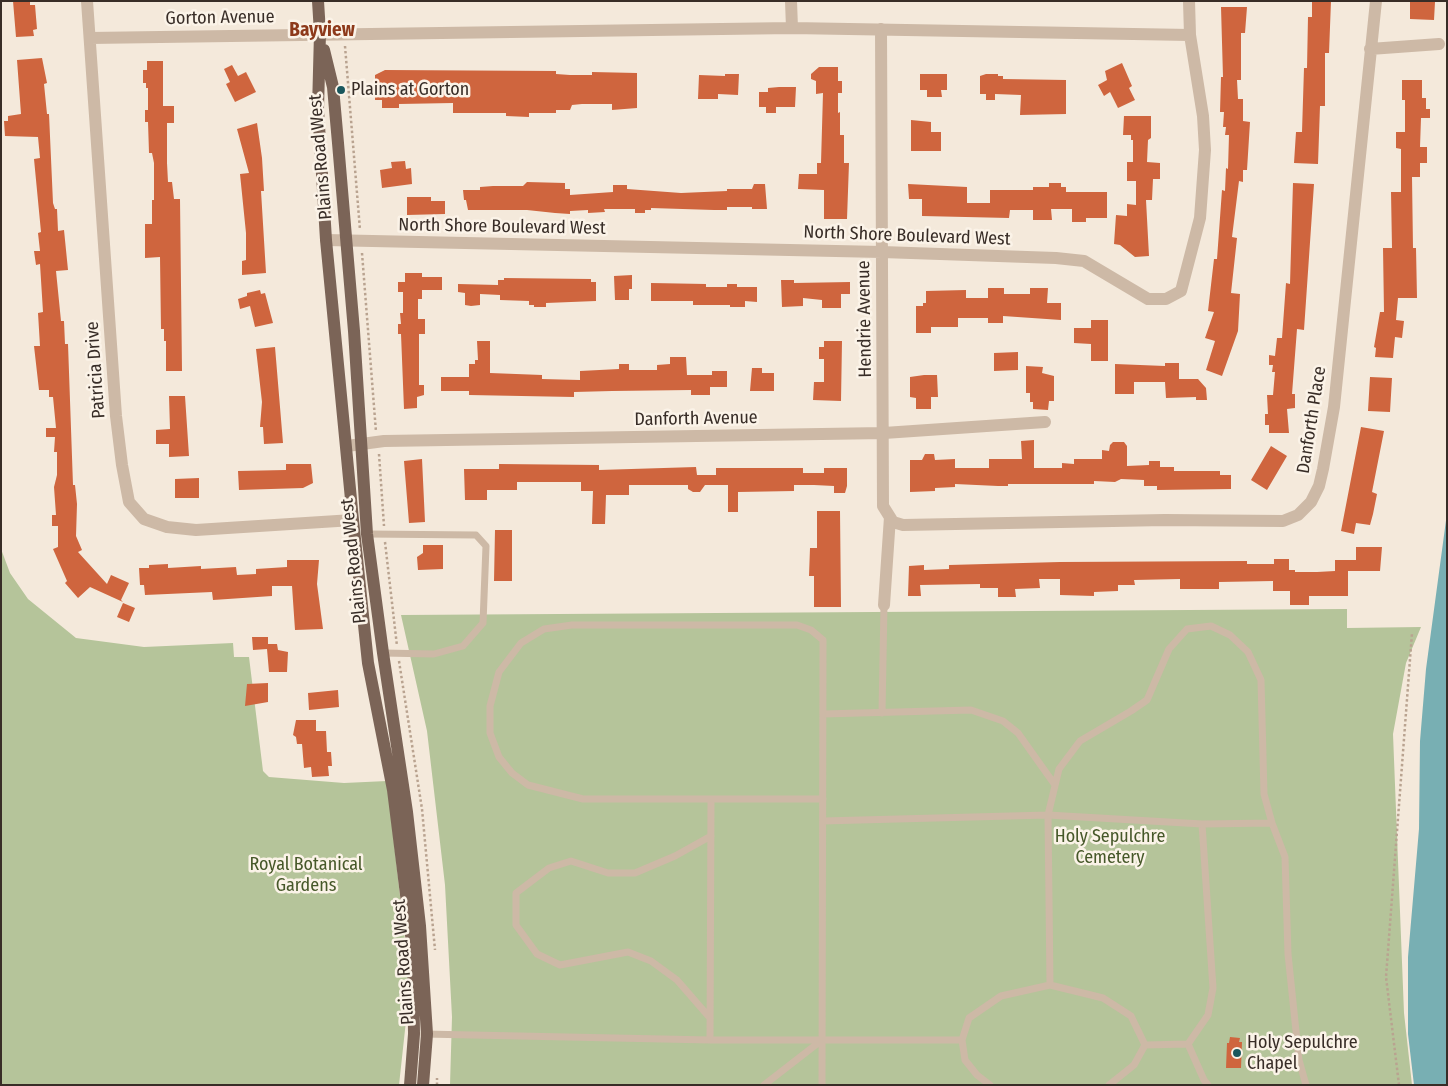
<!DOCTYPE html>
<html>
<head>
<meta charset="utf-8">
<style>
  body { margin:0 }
  #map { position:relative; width:1448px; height:1086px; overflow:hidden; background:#f4e9db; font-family:"Fira Sans Condensed",sans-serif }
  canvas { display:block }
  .frame { position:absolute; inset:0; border:2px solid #382d27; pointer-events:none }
</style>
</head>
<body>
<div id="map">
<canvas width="1448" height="1086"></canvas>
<div class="frame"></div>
</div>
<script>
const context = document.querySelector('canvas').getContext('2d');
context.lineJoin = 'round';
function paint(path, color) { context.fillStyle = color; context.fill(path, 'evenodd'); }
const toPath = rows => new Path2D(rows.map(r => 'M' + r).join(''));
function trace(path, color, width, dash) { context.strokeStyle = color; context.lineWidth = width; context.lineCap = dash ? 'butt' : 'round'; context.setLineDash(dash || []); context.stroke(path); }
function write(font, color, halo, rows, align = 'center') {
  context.font = font + ' "Fira Sans Condensed",sans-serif'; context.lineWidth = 5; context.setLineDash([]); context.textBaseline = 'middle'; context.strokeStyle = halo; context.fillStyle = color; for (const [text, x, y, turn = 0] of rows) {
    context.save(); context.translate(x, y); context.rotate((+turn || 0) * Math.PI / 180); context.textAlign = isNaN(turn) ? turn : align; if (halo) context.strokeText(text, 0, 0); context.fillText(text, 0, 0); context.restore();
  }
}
const green = toPath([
  [1,549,10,573,28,599,76,638,144,647,233,643,234,657,249,657,263,771,269,777,344,783,387,781,410,984,399,1085,1,1085],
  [1347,609,1347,628,1421,627,1406,663,1393,734,1404,1013,1412,1085,450,1085,452,1017,445,885,427,731,401,615]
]);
const water = toPath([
  [1447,513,1447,1085,1414,1085,1408,1034,1408,957,1419,829,1420,741,1426,669]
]);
const building = toPath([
  [13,1,30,1,30,5,35,5,37,29,33,30,34,36,16,37],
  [1312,1,1331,1,1329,53,1325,53,1325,106,1320,106,1318,164,1294,163,1296,132,1302,132,1304,68,1307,68,1308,17,1312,17],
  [1410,1,1435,2,1434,20,1410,19],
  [1221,7,1247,7,1245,33,1241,33,1241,80,1237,80,1238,99,1243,99,1243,121,1250,122,1247,170,1243,170,1243,182,1239,181,1232,237,1237,238,1231,293,1240,294,1238,331,1222,376,1206,370,1215,341,1205,338,1214,312,1208,311,1214,259,1217,259,1222,190,1225,191,1226,168,1228,169,1229,135,1225,135,1226,127,1223,127,1224,112,1220,112,1221,77,1223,77],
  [42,58,47,83,44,84,47,114,49,114,53,203,55,209,57,209,58,231,64,230,68,270,56,271,61,321,64,321,65,344,68,344,73,485,75,485,77,504,76,536,82,550,78,552,107,584,111,575,129,583,121,600,123,602,90,587,78,598,65,583,67,581,53,549,58,547,58,526,52,526,52,515,56,515,54,487,57,475,57,452,54,452,55,437,46,437,46,428,56,428,53,397,49,397,49,390,39,390,34,346,40,346,38,313,43,312,40,264,36,265,34,251,40,251,38,233,41,232,34,159,40,158,38,137,5,136,4,121,8,121,8,116,21,114,17,60],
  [147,61,163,61,163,106,174,106,174,123,167,123,167,163,168,182,172,182,174,199,180,199,182,371,166,371,166,341,164,341,164,329,161,329,160,257,145,258,145,224,152,224,152,200,154,200,154,163,152,153,149,153,148,122,145,122,145,110,148,110,148,88,146,88,146,83,143,83,143,70,147,70],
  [1122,63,1132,86,1129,88,1135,100,1118,108,1110,92,1104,96,1098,85,1107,80,1105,71],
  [232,65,238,76,246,72,256,92,235,102,226,84,230,82,224,69],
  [819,67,838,67,838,81,842,81,842,93,838,93,838,113,840,112,840,135,844,135,844,163,849,163,847,219,824,219,824,190,798,189,799,174,817,174,817,163,821,163,823,93,816,94,816,81,811,79,811,74],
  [385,70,556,71,556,74,570,75,592,75,592,72,637,73,637,108,612,110,612,104,582,104,572,105,570,110,556,110,556,113,529,113,529,117,506,116,506,113,453,113,453,103,399,104,399,108,382,108,382,100,375,100,375,75],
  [725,74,739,74,738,95,718,94,718,99,698,99,699,75,725,76],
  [920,74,947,74,947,90,941,90,942,97,927,97,927,90,920,90],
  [986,74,998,74,998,76,1003,76,1003,79,1066,80,1066,114,1020,115,1021,95,995,94,995,100,986,100,986,94,980,94,980,76],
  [1402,80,1422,80,1422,98,1426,98,1426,109,1430,109,1430,118,1421,118,1420,147,1427,147,1427,163,1420,163,1420,177,1412,177,1413,248,1416,248,1417,298,1398,298,1396,320,1404,321,1402,338,1395,337,1393,358,1375,357,1376,348,1374,347,1380,312,1384,312,1383,248,1392,248,1391,192,1401,192,1401,149,1396,148,1396,132,1405,132,1405,100,1402,100],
  [779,87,796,87,795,107,776,107,776,113,766,113,766,107,759,107,759,92,768,92,768,88],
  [1124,116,1151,116,1151,138,1148,140,1147,162,1160,163,1160,179,1153,179,1152,200,1146,200,1149,256,1135,257,1120,245,1114,244,1116,215,1127,216,1127,204,1136,205,1136,181,1127,181,1127,162,1133,162,1133,140,1131,140,1131,135,1123,135],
  [911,120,931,122,931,132,941,132,941,151,911,151],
  [257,123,262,158,264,191,261,191,266,273,242,275,242,261,246,260,246,233,240,174,249,173,237,129],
  [405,161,406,169,411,168,412,184,382,188,380,170,392,168,391,162],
  [527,182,565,183,565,189,570,189,570,195,613,192,613,185,627,185,627,189,681,193,727,191,727,189,752,189,754,184,765,184,767,209,752,209,752,207,727,207,727,210,714,210,651,208,651,210,645,210,645,213,635,213,635,209,604,209,605,212,588,213,588,210,570,211,570,214,555,213,527,210,468,210,466,200,464,200,463,190,480,190,480,187,493,186,523,186],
  [1049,183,1061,183,1061,187,1066,187,1066,192,1107,192,1107,218,1086,218,1086,222,1072,222,1072,209,1051,209,1052,220,1033,220,1033,210,1010,210,1009,218,922,216,922,199,909,199,908,184,967,187,967,203,990,203,990,190,1033,190,1033,187,1049,187],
  [1293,183,1314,184,1304,330,1297,329,1292,394,1295,394,1295,408,1287,409,1289,433,1269,433,1269,425,1265,425,1265,414,1268,414,1267,395,1273,395,1275,372,1272,372,1273,365,1269,365,1269,355,1275,356,1277,338,1282,338,1286,283,1290,284],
  [407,197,431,197,431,201,445,201,445,214,407,215],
  [405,273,422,273,422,277,442,277,442,290,422,290,422,299,418,299,418,319,425,319,425,334,419,334,419,385,424,385,424,395,417,397,417,408,404,409,401,334,398,334,398,324,401,324,400,313,403,313,403,292,398,292,398,282,405,282],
  [632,275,632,289,629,289,629,300,615,300,614,276],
  [504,278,591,279,591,282,596,282,596,301,546,303,546,307,534,307,534,305,529,305,529,301,500,300,500,295,480,294,480,305,471,306,465,305,465,293,458,292,458,284,498,285,498,280,504,280],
  [781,280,794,280,794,283,850,282,850,294,841,294,841,308,822,308,822,300,803,298,803,306,782,307],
  [651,283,706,284,706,287,727,287,727,284,737,284,737,287,757,287,757,302,745,301,745,307,730,307,730,305,693,305,693,301,651,301],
  [988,288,1004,288,1004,294,1030,294,1030,288,1048,288,1047,303,1061,303,1061,320,1003,316,1003,323,988,323,988,318,958,318,958,327,931,327,931,333,916,333,916,306,923,306,923,303,926,303,926,291,966,290,966,298,988,298],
  [260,290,261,294,265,293,273,323,255,327,250,306,240,309,238,299,247,296,247,293],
  [1091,320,1108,320,1108,361,1091,361,1091,344,1074,343,1074,328,1091,328],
  [477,341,490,341,490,373,542,375,542,379,580,380,580,371,619,369,619,364,629,364,629,370,657,370,657,365,670,364,670,357,686,357,687,375,712,375,712,371,727,371,727,387,710,387,710,395,691,395,691,390,612,391,574,392,574,397,469,395,469,391,441,391,441,377,469,377,469,364,475,364,475,360,478,360],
  [824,341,842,341,841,401,813,400,814,382,824,382,824,359,819,359,819,347,824,347],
  [275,347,283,443,264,444,263,427,260,427,262,402,256,349],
  [1018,352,1018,370,994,371,994,353],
  [1165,363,1179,363,1179,379,1198,379,1206,388,1207,400,1196,400,1196,397,1166,398,1165,382,1134,382,1134,394,1115,394,1115,364,1165,366],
  [1026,366,1043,367,1042,373,1054,376,1054,401,1049,401,1048,410,1033,409,1033,402,1030,402,1030,393,1026,393],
  [752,368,762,368,762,373,774,373,774,391,750,391],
  [924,375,937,375,938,397,931,397,931,409,916,409,916,398,910,397,910,377],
  [1370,377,1392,378,1390,412,1368,411],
  [169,396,185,396,189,456,169,457,169,444,156,444,156,430,170,429],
  [1361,427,1384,431,1372,492,1377,494,1373,514,1370,525,1356,523,1354,534,1341,531],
  [1034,440,1034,468,1062,468,1062,463,1074,464,1074,459,1102,459,1102,450,1109,451,1110,445,1113,442,1124,442,1127,446,1127,466,1149,465,1149,461,1160,461,1160,467,1174,467,1174,471,1220,471,1220,475,1231,475,1231,489,1157,490,1157,486,1144,486,1144,480,1121,479,1115,482,1094,481,1094,484,1008,484,1008,486,998,486,955,484,955,487,935,488,935,491,910,492,910,460,922,460,925,454,934,454,935,460,955,459,955,468,989,468,989,459,1022,459,1021,441],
  [1271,446,1287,456,1267,490,1251,480],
  [422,459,425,522,409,523,404,461],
  [286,464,311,464,313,483,303,488,239,490,238,471,286,470],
  [499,464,599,465,599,470,696,467,697,475,716,475,716,468,803,468,803,473,824,473,824,468,847,468,847,486,845,493,834,493,834,486,814,485,794,485,794,491,738,492,738,512,728,512,728,485,705,485,700,492,693,492,688,489,688,485,629,485,629,495,606,495,605,524,592,524,593,491,581,491,581,482,517,482,517,490,487,490,487,500,465,500,464,469,499,469],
  [199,478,199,498,175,498,175,479],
  [817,511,840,511,841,607,814,607,814,576,809,576,810,548,817,548],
  [495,530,512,530,512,581,494,581],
  [423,545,443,545,443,569,418,570,417,557,423,553],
  [1356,547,1382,547,1380,571,1348,571,1348,596,1309,596,1309,605,1290,605,1290,591,1273,591,1273,581,1219,582,1219,589,1180,589,1180,579,1134,580,1135,585,1118,585,1118,591,1094,592,1094,596,1060,595,1060,579,1039,579,1040,588,1015,589,1016,597,998,597,998,588,980,588,980,584,920,585,921,596,908,596,909,566,924,565,924,570,949,569,949,565,1060,562,1247,561,1247,564,1274,564,1274,559,1289,559,1289,570,1295,570,1295,572,1317,572,1335,571,1335,560,1356,560],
  [287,560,319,560,317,584,323,629,295,630,292,586,272,586,272,596,213,600,212,592,145,595,144,585,140,585,139,568,149,568,149,565,168,564,168,568,201,566,201,569,236,567,237,575,256,574,256,569,287,567],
  [123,603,135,608,129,622,117,617],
  [252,637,268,637,268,644,277,644,278,650,288,652,287,672,269,672,267,649,253,650],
  [268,683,268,702,245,706,247,684],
  [338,690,339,707,309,710,308,693],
  [296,720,316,720,316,731,326,731,327,752,331,752,332,766,328,766,329,776,312,777,311,767,304,768,302,744,297,744,296,737,293,735],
  [1230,1037,1240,1038,1239,1042,1242,1042,1241,1068,1226,1068,1227,1043,1229,1043]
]);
const path = toPath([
  [345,46,360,230],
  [362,253,376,432],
  [379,454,384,526],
  [385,542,397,646],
  [399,661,422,809,435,950],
  [437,1085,437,1078],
  [1399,1085,1386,977,1412,633]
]);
const lane = toPath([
  [367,534,476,535,486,546,483,623,463,646,434,654,383,653],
  [882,713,884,605],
  [823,714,971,710,1003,721,1018,733,1055,785],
  [823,821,1048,815,1202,824,1272,823],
  [1050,985,1048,815,1059,769,1080,741,1131,711,1147,700,1169,649,1187,629,1211,626,1230,635,1248,652,1261,680,1264,794,1272,823,1285,857,1288,954,1299,1060,1306,1085],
  [710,1018,677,980,651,961,628,952,560,965,537,954,516,925,516,893,549,868,571,861,608,873,635,873,675,856,711,836],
  [424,1034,710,1040,962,1040],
  [710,1040,711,799],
  [1188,1044,1208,1015,1213,988,1202,824],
  [1145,1045,1188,1044,1204,1080,1208,1085],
  [764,1085,822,1040],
  [822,1085,823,640,811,630,797,625,572,625,544,629,521,643,499,672,490,706,490,733,499,757,512,773,528,785,583,799,823,799],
  [990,1085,977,1075,965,1060,962,1040,969,1018,1001,996,1050,985,1103,998,1131,1016,1145,1045,1134,1065,1109,1085]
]);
const street = toPath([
  [87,1,116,416,122,465,129,502,144,519,167,527,196,530,353,520],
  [791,1,792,28],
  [881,29,883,506,893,522,903,525,1165,520,1283,521,1298,515,1311,502,1319,486,1323,469,1334,407,1376,1],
  [90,38,792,28,1190,35],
  [1370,49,1439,44],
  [326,240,882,252,1056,258,1084,261,1148,299,1166,299,1181,291,1200,218,1205,150,1203,116,1190,35,1189,1],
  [347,446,384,441,884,433,1045,422],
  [884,605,890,517]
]);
const primary = toPath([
  [318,1,320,33,318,109,326,240,353,520,368,663,393,790,413,951,414,1034,410,1085],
  [324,50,333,87,338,143,354,331,367,534,383,653,407,812,420,926,427,1034,423,1085]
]);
const markers = [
  [341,90,5,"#1a575d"],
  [1237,1053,5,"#1a575d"]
];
const streetNames = [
  ["Gorton Avenue",220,18,-1],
  ["Plains Road West",321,157,-95],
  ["North Shore Boulevard West",502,227,1],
  ["North Shore Boulevard West",907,236,2],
  ["Hendrie Avenue",865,319,-91],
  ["Patricia Drive",96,370,-94],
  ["Danforth Avenue",696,419,-1],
  ["Danforth Place",1312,420,-81],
  ["Plains Road West",354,561,-96],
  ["Plains Road West",404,962,-94]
];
const poiNames = [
  ["Plains at Gorton",351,90],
  ["Holy Sepulchre",1247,1043],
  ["Chapel",1247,1064]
];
const parkNames = [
  ["Holy Sepulchre",1110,837],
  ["Cemetery",1110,858],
  ["Royal Botanical",306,865],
  ["Gardens",306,886]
];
const neighbourhoodNames = [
  ["Bayview",322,31]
];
paint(green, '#b5c49a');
paint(water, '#78afb3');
paint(building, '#cf653e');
trace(path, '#b9a390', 2.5, [2.5, 2.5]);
trace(lane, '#cdb9a6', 7);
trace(street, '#cdb9a6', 12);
trace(primary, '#7b6457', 12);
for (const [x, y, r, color] of markers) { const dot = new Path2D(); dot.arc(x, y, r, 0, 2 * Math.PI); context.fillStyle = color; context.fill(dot); trace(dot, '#fbf3e8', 2); }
write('18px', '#382d27', '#fbf3e8', streetNames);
write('18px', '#382d27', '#fbf3e8', poiNames, 'left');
write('18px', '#465829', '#fbf3e8', parkNames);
write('bold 19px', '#8d391a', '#fbf3e8', neighbourhoodNames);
</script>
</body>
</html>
